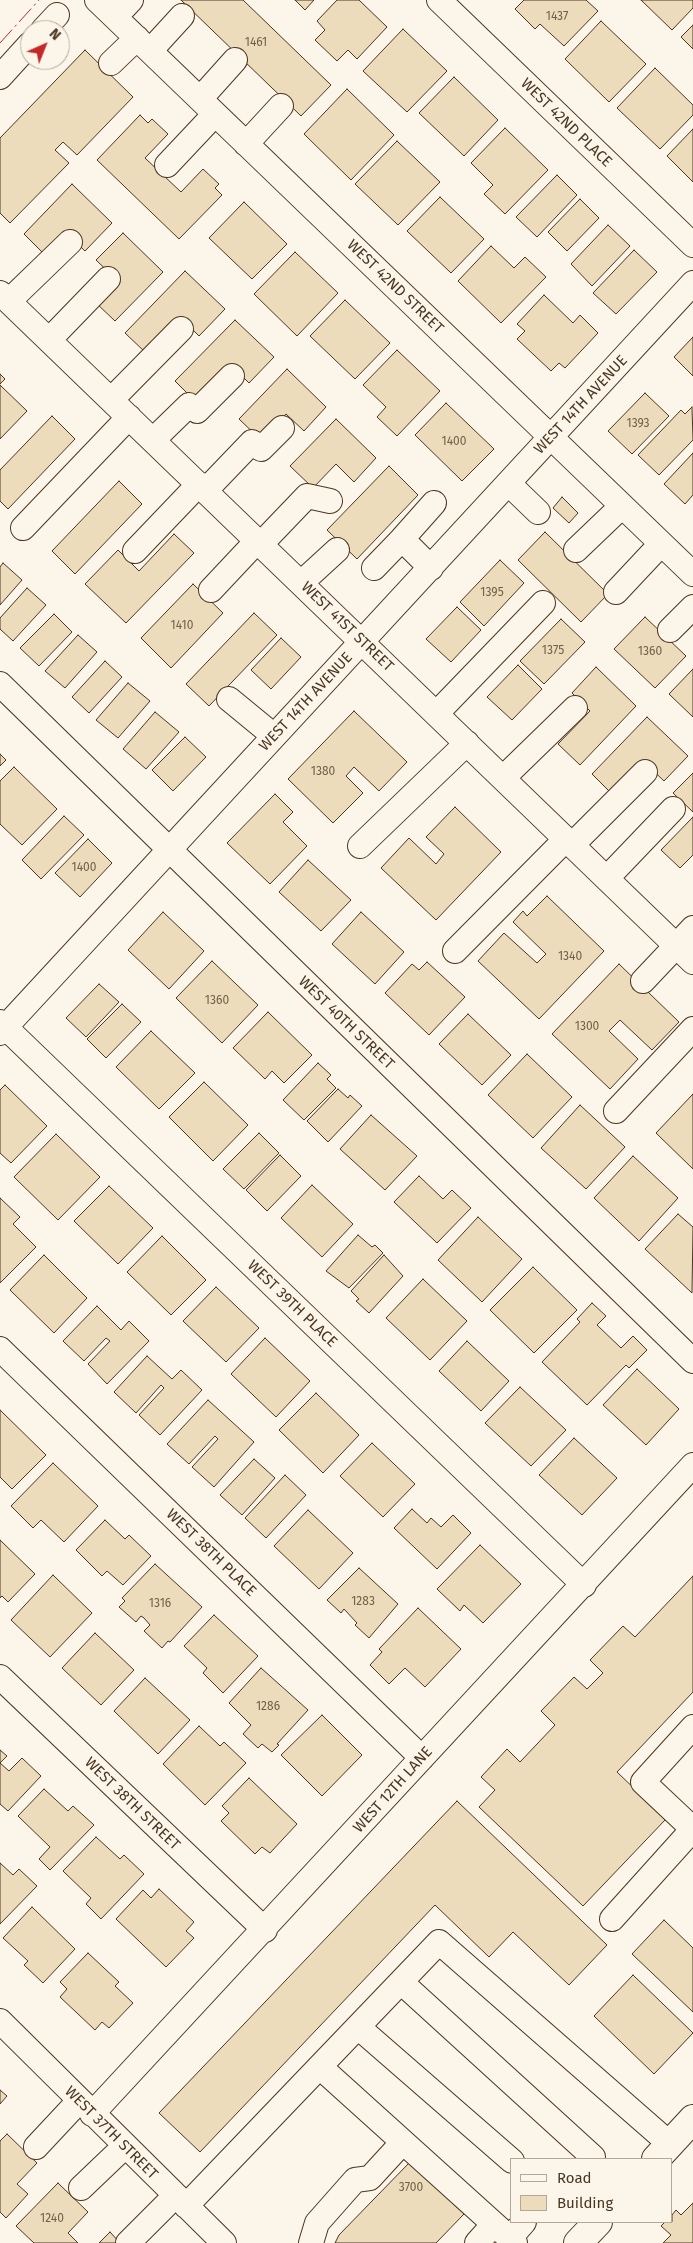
<!DOCTYPE html>
<html>
<head>
<meta charset="utf-8">
<style>
  body { margin:0 }
  #map { position:relative; width:693px; height:2243px; overflow:hidden; background:#fbf6e9; font-family:"Fira Sans",sans-serif }
  canvas { display:block }
  .legend { position:absolute; left:510px; top:2158px; width:162px; height:65px; box-sizing:border-box; background:#fbf6e9; border:1px solid #b4a999; margin:0; padding:6px 9px; list-style:none; font-size:15px; color:#4a3520 }
  .legend li { display:flex; align-items:center; gap:10px; height:25px }
  .legend b { width:25px; border:1px solid #b4a999 }
  .north { position:absolute; left:20px; top:20px; width:50px; height:50px; box-sizing:border-box; background:#fbf6e9; border:1px solid #b4a999; border-radius:50%; rotate:44deg; font-size:14px; font-weight:700; line-height:20px; text-align:center; color:#4a3520 }
  .north::after { content:''; display:block; margin:auto; width:18px; height:22px; background:#c62828; clip-path:polygon(50% 0,100% 100%,50% 72%,0 100%) }
</style>
</head>
<body>
<div id="map">
<canvas width="693" height="2243"></canvas>
<ul class="legend">
<li><b style="height:6px;background:#fbf6e9"></b>Road</li>
<li><b style="height:14px;background:#ecdcbc"></b>Building</li>
</ul>
<div class="north">N</div>
</div>
<script>
const context = document.querySelector('canvas').getContext('2d');
context.lineJoin = 'round';
function paint(path, color) { context.fillStyle = color; context.fill(path, 'evenodd'); }
const toPath = rows => new Path2D(rows.map(r => 'M' + r).join(''));
function trace(path, color, width, dash) { context.strokeStyle = color; context.lineWidth = width; context.lineCap = dash ? 'butt' : 'round'; context.setLineDash(dash || []); context.stroke(path); }
function write(font, color, halo, rows, align = 'center') {
  context.font = font + ' "Fira Sans",sans-serif'; context.lineWidth = 4; context.setLineDash([]); context.textBaseline = 'middle'; context.strokeStyle = halo; context.fillStyle = color; for (const [text, x, y, turn = 0] of rows) {
    context.save(); context.translate(x, y); context.rotate((+turn || 0) * Math.PI / 180); context.textAlign = isNaN(turn) ? turn : align; if (halo) context.strokeText(text, 0, 0); context.fillText(text, 0, 0); context.restore();
  }
}
const building = toPath([
  [181,0,243,0,331,85,301,116,181,0],
  [295,0,314,0,305,10,295,0],
  [337,0,359,0,387,27,357,59,348,50,337,61,315,40,325,30,317,21,337,0],
  [524,0,586,0,598,11,564,46,540,24,535,29,515,9,524,0],
  [641,0,693,0,693,8,672,30,641,0],
  [601,21,646,64,609,102,565,59,601,21],
  [693,25,693,49,681,37,693,25],
  [403,29,447,71,407,112,363,71,403,29],
  [85,50,133,97,77,155,63,142,55,150,69,163,10,223,0,213,0,138,85,50],
  [655,68,693,105,693,115,660,149,617,108,655,68],
  [454,77,498,120,464,156,419,113,454,77],
  [347,89,394,135,351,180,304,134,347,89],
  [140,115,148,123,152,119,168,134,145,158,181,192,203,169,219,184,215,188,222,195,179,239,97,160,140,115],
  [505,128,548,170,505,214,484,194,493,185,471,163,505,128],
  [693,129,693,182,667,156,693,129],
  [397,141,440,182,398,225,355,184,397,141],
  [557,175,577,195,537,237,516,217,557,175],
  [72,184,112,223,85,251,64,231,43,253,24,234,72,184],
  [440,197,484,239,451,273,407,231,440,197],
  [580,199,599,218,567,251,548,232,580,199],
  [244,202,287,244,252,279,209,238,244,202],
  [608,225,630,246,592,286,571,264,608,225],
  [123,233,163,272,115,321,95,302,117,280,96,260,123,233],
  [491,246,514,268,525,257,546,277,501,323,458,281,491,246],
  [634,250,657,272,616,314,593,293,634,250],
  [295,252,338,293,297,336,254,294,295,252],
  [185,271,225,309,199,336,180,317,145,352,125,333,185,271],
  [544,295,573,323,580,315,598,333,565,368,559,363,551,371,517,339,525,331,517,324,544,295],
  [345,300,390,343,355,379,310,336,345,300],
  [235,320,274,357,249,383,230,364,195,401,175,381,235,320],
  [693,337,693,376,674,357,693,337],
  [397,350,440,391,397,436,377,417,386,407,363,385,397,350],
  [287,369,326,407,304,431,286,414,261,440,239,419,287,369],
  [0,374,5,379,0,384,0,374],
  [0,385,27,411,0,439,0,385],
  [645,393,669,416,632,454,608,431,645,393],
  [446,403,494,449,462,481,415,435,446,403],
  [692,407,693,440,659,475,638,455,681,410,685,414,692,407],
  [52,416,75,439,8,509,0,501,0,470,52,416],
  [336,419,376,458,354,482,336,464,313,488,290,466,336,419],
  [693,453,693,495,685,504,664,484,693,453],
  [389,466,418,495,357,559,327,530,389,466],
  [119,481,142,504,75,574,52,551,119,481],
  [562,497,578,513,569,523,553,508,562,497],
  [545,532,608,594,581,622,518,560,545,532],
  [174,534,194,553,126,623,85,584,118,550,139,571,174,534],
  [500,560,524,583,484,626,460,602,500,560],
  [3,563,22,580,0,605,0,567,3,563],
  [193,584,223,613,171,668,141,638,193,584],
  [27,588,46,605,13,641,0,629,0,618,27,588],
  [457,607,481,630,451,662,426,639,457,607],
  [254,613,277,635,209,706,186,684,254,613],
  [54,614,72,632,39,666,20,648,54,614],
  [645,617,686,656,655,688,614,649,645,617],
  [561,619,585,642,544,684,520,661,561,619],
  [78,635,97,652,65,688,45,671,78,635],
  [281,638,301,657,271,689,251,670,281,638],
  [105,661,122,677,89,713,72,697,105,661],
  [518,665,542,689,512,720,487,697,518,665],
  [596,667,636,706,580,765,558,744,590,711,572,693,596,667],
  [693,669,693,717,669,694,693,669],
  [128,683,150,701,118,738,96,720,128,683],
  [354,711,407,762,379,791,354,767,346,776,363,793,333,823,288,779,354,711],
  [155,712,179,732,146,769,123,749,155,712],
  [647,717,688,756,664,781,644,762,613,795,592,774,647,717],
  [185,737,206,757,173,791,152,770,185,737],
  [0,754,6,760,0,766,0,754],
  [14,767,57,809,22,845,0,824,0,781,14,767],
  [693,773,693,812,673,793,693,773],
  [275,794,293,812,283,822,307,846,270,884,227,843,275,794],
  [455,807,501,852,436,920,381,868,409,838,436,864,444,854,426,837,455,807],
  [64,816,84,835,41,879,22,860,64,816],
  [693,817,693,855,680,868,661,850,693,817],
  [88,839,112,863,80,897,55,873,88,839],
  [308,860,351,900,321,931,279,892,308,860],
  [547,896,604,951,539,1019,478,961,504,933,537,963,546,954,513,922,523,911,527,916,547,896],
  [163,912,204,951,169,989,128,950,163,912],
  [361,912,404,952,375,984,332,944,361,912],
  [212,961,258,1005,222,1043,176,998,212,961],
  [427,962,465,997,429,1035,385,993,412,964,419,970,427,962],
  [619,964,679,1022,652,1050,620,1020,609,1031,638,1059,610,1089,552,1034,619,964],
  [99,984,119,1002,86,1037,66,1018,99,984],
  [122,1004,141,1022,106,1058,87,1039,122,1004],
  [268,1012,312,1055,284,1083,272,1071,265,1079,233,1048,268,1012],
  [468,1014,511,1055,482,1085,439,1044,468,1014],
  [151,1031,195,1073,159,1109,116,1067,151,1031],
  [527,1054,572,1097,533,1138,488,1095,527,1054],
  [318,1063,331,1075,327,1079,336,1088,304,1120,283,1100,318,1063],
  [204,1082,248,1125,213,1161,169,1117,204,1082],
  [5,1085,47,1126,11,1163,0,1153,0,1090,5,1085],
  [338,1089,348,1098,350,1095,362,1106,328,1142,307,1121,338,1089],
  [693,1094,693,1169,656,1133,693,1094],
  [580,1105,625,1147,586,1189,541,1148,580,1105],
  [371,1115,417,1156,385,1190,340,1149,371,1115],
  [259,1133,279,1153,244,1189,223,1169,259,1133],
  [56,1134,100,1177,58,1220,14,1177,56,1134],
  [280,1155,301,1176,267,1211,246,1190,280,1155],
  [633,1156,678,1198,639,1241,594,1198,633,1156],
  [419,1176,443,1199,452,1190,471,1208,437,1243,394,1202,419,1176],
  [312,1185,353,1224,322,1257,281,1218,312,1185],
  [109,1186,153,1228,118,1264,74,1221,109,1186],
  [0,1198,20,1217,13,1224,36,1247,0,1283,0,1198],
  [678,1214,693,1227,692,1293,645,1249,678,1214],
  [478,1217,522,1259,482,1302,438,1260,478,1217],
  [358,1235,372,1247,375,1245,383,1253,349,1288,326,1271,358,1235],
  [162,1236,206,1280,171,1315,127,1272,162,1236],
  [44,1255,87,1298,54,1333,10,1290,44,1255],
  [384,1255,403,1276,369,1313,356,1301,359,1299,351,1291,384,1255],
  [533,1267,577,1310,534,1353,490,1310,533,1267],
  [423,1279,467,1321,430,1360,386,1318,423,1279],
  [216,1287,259,1328,226,1362,183,1321,216,1287],
  [592,1303,606,1316,597,1325,621,1348,633,1336,647,1350,629,1368,626,1365,587,1405,542,1362,580,1322,577,1319,592,1303],
  [97,1306,121,1330,129,1321,149,1341,107,1384,88,1364,110,1341,106,1338,84,1361,63,1341,97,1306],
  [265,1338,310,1381,276,1417,231,1374,265,1338],
  [467,1341,509,1381,481,1411,439,1371,467,1341],
  [147,1356,172,1379,181,1370,202,1390,160,1435,139,1415,164,1388,161,1385,136,1413,114,1392,147,1356],
  [637,1369,679,1409,646,1445,603,1405,637,1369],
  [520,1387,566,1430,531,1466,485,1423,520,1387],
  [316,1393,359,1435,323,1473,279,1430,316,1393],
  [208,1400,254,1442,214,1487,192,1467,218,1439,215,1436,189,1464,167,1444,208,1400],
  [0,1410,46,1455,12,1489,0,1477,0,1410],
  [574,1438,617,1478,582,1515,539,1475,574,1438],
  [372,1443,415,1484,383,1517,340,1476,372,1443],
  [254,1459,275,1478,242,1515,220,1495,254,1459],
  [53,1463,98,1506,64,1542,41,1520,33,1528,11,1506,53,1463],
  [285,1475,306,1495,266,1538,245,1518,285,1475],
  [412,1509,427,1523,431,1518,441,1527,453,1515,471,1533,437,1569,394,1528,412,1509],
  [308,1510,353,1553,319,1589,274,1546,308,1510],
  [105,1520,125,1539,129,1535,151,1556,123,1585,107,1571,102,1576,76,1550,105,1520],
  [0,1540,35,1574,8,1602,2,1596,0,1598,0,1540],
  [480,1545,521,1584,483,1623,464,1605,460,1611,437,1589,480,1545],
  [155,1564,202,1607,170,1642,168,1641,162,1648,144,1631,150,1625,144,1618,141,1616,136,1622,119,1607,125,1601,122,1598,155,1564],
  [359,1568,398,1604,369,1638,355,1625,357,1623,344,1609,341,1613,327,1600,359,1568],
  [53,1575,92,1613,50,1657,11,1620,53,1575],
  [693,1576,693,1692,617,1772,666,1819,583,1906,479,1807,495,1790,481,1777,507,1749,520,1762,555,1725,541,1711,574,1677,587,1689,603,1673,590,1660,623,1626,635,1637,693,1576],
  [418,1608,461,1649,425,1687,405,1668,389,1684,370,1665,382,1652,379,1649,418,1608],
  [214,1615,258,1656,223,1693,203,1673,207,1668,184,1646,214,1615],
  [95,1633,134,1670,101,1705,62,1668,95,1633],
  [261,1668,308,1710,277,1744,279,1745,272,1752,262,1744,258,1748,243,1734,251,1725,229,1703,261,1668],
  [145,1678,190,1720,158,1754,114,1711,145,1678],
  [322,1715,362,1755,322,1796,281,1755,322,1715],
  [199,1726,220,1746,224,1742,246,1763,205,1805,163,1764,199,1726],
  [0,1750,7,1756,0,1763,9,1771,22,1758,41,1776,8,1811,0,1804,0,1750],
  [249,1778,297,1824,270,1853,262,1847,255,1854,221,1821,229,1813,222,1806,249,1778],
  [44,1789,68,1811,73,1806,94,1825,50,1870,39,1859,50,1847,18,1816,44,1789],
  [457,1801,607,1945,569,1985,513,1932,489,1957,435,1905,200,2152,159,2113,457,1801],
  [96,1837,120,1859,124,1855,144,1874,101,1919,86,1904,91,1898,63,1871,96,1837],
  [0,1863,13,1875,19,1869,37,1886,0,1924,0,1863],
  [159,1889,194,1922,186,1931,194,1938,166,1967,116,1919,143,1890,151,1898,159,1889],
  [32,1907,75,1949,43,1983,24,1965,28,1961,3,1938,32,1907],
  [664,1920,693,1948,693,2012,632,1954,664,1920],
  [88,1953,119,1982,115,1986,133,2003,109,2028,102,2022,95,2030,60,1997,67,1989,60,1982,88,1953],
  [633,1975,693,2033,654,2074,594,2016,633,1975],
  [0,2090,7,2096,0,2104,0,2090],
  [7,2134,37,2163,17,2184,28,2194,6,2218,0,2212,0,2141,7,2134],
  [410,2162,464,2214,436,2243,335,2243,339,2235,410,2162],
  [58,2183,88,2212,68,2233,78,2243,34,2243,16,2226,58,2183],
  [693,2203,693,2243,663,2243,671,2235,661,2226,665,2222,672,2222,672,2215,676,2210,681,2215,693,2203],
  [110,2232,120,2243,99,2243,110,2232]
]);
const minor = toPath([
  [97,0,693,574],
  [439,0,693,245],
  [115,17,131,0],
  [43,30,57,15],
  [150,51,182,16],
  [111,63,137,38],
  [0,77,30,44],
  [200,99,235,60],
  [246,144,281,106],
  [167,165,215,114],
  [0,293,693,962],
  [9,301,70,242],
  [49,340,108,279],
  [111,400,181,329],
  [153,440,189,405,197,411,232,376],
  [509,484,538,512],
  [205,491,252,442,261,449,282,428],
  [23,528,129,417],
  [261,544,307,496,330,501],
  [576,550,622,506],
  [135,551,199,484],
  [374,568,402,539],
  [431,568,402,539,434,503],
  [301,583,337,550],
  [211,590,257,541],
  [616,592,661,544],
  [670,630,693,607],
  [0,684,693,1361],
  [229,699,274,736],
  [436,714,543,603],
  [503,778,575,708],
  [572,845,645,772],
  [360,846,467,743],
  [607,878,673,809],
  [455,951,566,839],
  [643,981,693,928],
  [0,1022,584,1585],
  [0,1033,693,283],
  [616,1111,693,1029],
  [0,1349,422,1758],
  [0,1677,265,1930],
  [693,1727,643,1782,693,1829],
  [612,1919,693,1829],
  [401,1982,593,2157],
  [0,2021,224,2243],
  [358,2027,512,2161],
  [320,2067,515,2243],
  [92,2114,693,1465],
  [36,2147,79,2101],
  [81,2188,125,2146],
  [186,2206,439,1942,670,2144],
  [510,2238,524,2222],
  [128,2243,175,2196],
  [311,2243,317,2223,355,2180,370,2178,403,2142],
  [477,2243,494,2224]
]);
const major = toPath([
  [656,2159,693,2119],
  [578,2243,598,2222]
]);
const power = toPath([
  [0,43,39,0]
]);
const numberNames = [
  ["1437",557,17],
  ["1461",256,43],
  ["1393",638,424],
  ["1400",454,442],
  ["1395",492,593],
  ["1410",182,626],
  ["1375",553,651],
  ["1360",650,652],
  ["1380",323,772],
  ["1400",84,868],
  ["1340",570,957],
  ["1360",217,1001],
  ["1300",587,1027],
  ["1283",363,1602],
  ["1316",160,1604],
  ["1286",268,1707],
  ["3700",411,2188],
  ["1240",52,2219]
];
const streetNames = [
  ["WEST 42ND PLACE",566,123,44],
  ["WEST 42ND STREET",395,287,44],
  ["WEST 14TH AVENUE",581,405,-47],
  ["WEST 41ST STREET",347,627,44],
  ["WEST 14TH AVENUE",306,702,-47],
  ["WEST 40TH STREET",346,1023,44],
  ["WEST 39TH PLACE",292,1304,44],
  ["WEST 38TH PLACE",211,1553,44],
  ["WEST 12TH LANE",393,1790,-48],
  ["WEST 38TH STREET",132,1804,44],
  ["WEST 37TH STREET",111,2133,45]
];
paint(building, '#ecdcbc');
trace(building, '#4a3520', 1);
trace(minor, '#4a3520', 26);
trace(major, '#4a3520', 30);
trace(minor, '#fbf6e9', 24);
trace(major, '#fbf6e9', 28);
trace(power, '#c62828', 1, [18, 4, 2.5, 4]);
write('12px', '#725f47', null, numberNames);
write('15px', '#4a3520', '#fbf6e9', streetNames);
</script>
</body>
</html>
